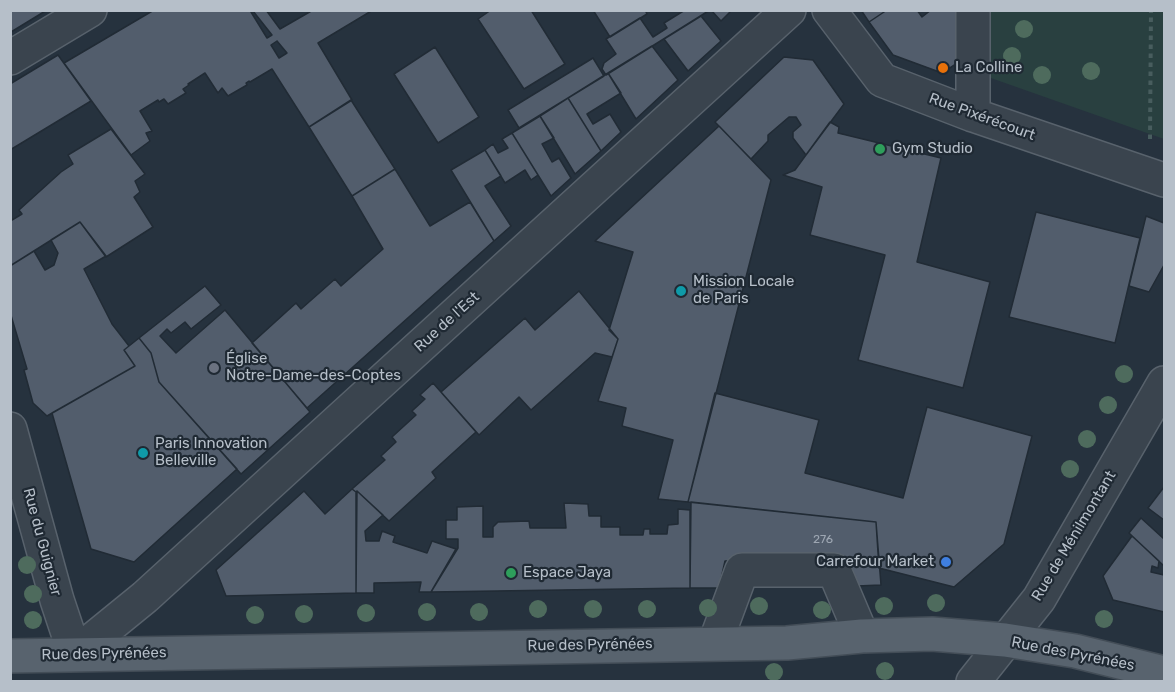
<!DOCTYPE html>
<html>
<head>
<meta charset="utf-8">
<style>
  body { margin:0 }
  #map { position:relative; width:1175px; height:692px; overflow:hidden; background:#26323e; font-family:Rubik,sans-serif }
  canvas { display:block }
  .frame { position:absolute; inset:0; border:12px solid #b6bfc9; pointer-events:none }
</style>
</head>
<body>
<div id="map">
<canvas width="1175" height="692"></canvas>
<div class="frame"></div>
</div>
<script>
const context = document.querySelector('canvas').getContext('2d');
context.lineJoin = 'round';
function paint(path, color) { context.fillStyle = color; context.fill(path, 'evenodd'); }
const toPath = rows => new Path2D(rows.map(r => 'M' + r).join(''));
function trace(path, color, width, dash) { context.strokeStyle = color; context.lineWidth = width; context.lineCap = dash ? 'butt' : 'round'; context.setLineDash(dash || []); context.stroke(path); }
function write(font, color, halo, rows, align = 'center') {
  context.font = font + ' Rubik,sans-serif'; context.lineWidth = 4.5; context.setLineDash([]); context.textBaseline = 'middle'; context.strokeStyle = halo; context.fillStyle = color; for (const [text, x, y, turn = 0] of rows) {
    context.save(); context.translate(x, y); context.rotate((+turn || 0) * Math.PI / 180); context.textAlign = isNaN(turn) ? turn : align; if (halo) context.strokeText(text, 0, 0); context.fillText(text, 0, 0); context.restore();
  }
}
const green = toPath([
  [988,11,1164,11,1164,139,988,77]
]);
const building = toPath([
  [10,10,47,10,11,32,10,10],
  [154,10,266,10,280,29,313,10,373,10,318,43,352,100,309,127,272,69,250,82,249,81,246,83,247,85,228,96,222,88,218,93,205,73,188,84,189,85,183,89,186,93,168,104,164,99,159,102,158,100,140,111,152,131,146,133,150,141,131,155,64,63,154,10],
  [253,11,272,35,267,38,251,12,253,11],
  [277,41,287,53,279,58,271,45,277,41],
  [491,10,531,10,565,64,524,89,478,19,491,10],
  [593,10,645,10,647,14,610,37,593,10],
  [685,10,710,10,606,75,602,69,604,63,616,54,606,39,640,18,653,37,667,28,664,23,685,10],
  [711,10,732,10,721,21,711,10],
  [861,10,887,10,869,22,861,10],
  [887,10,917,10,922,17,931,10,956,10,956,64,942,73,893,55,869,22,887,10],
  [701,16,721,41,688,71,664,39,701,16],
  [652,46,678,80,636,119,608,73,652,46],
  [435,47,479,117,438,143,394,74,435,47],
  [58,55,91,101,10,150,10,84,58,55],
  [784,57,813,60,844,104,806,155,793,138,793,132,801,125,796,117,789,117,768,135,768,141,751,159,715,122,784,57],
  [593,58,604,76,519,128,508,110,593,58],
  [608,73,621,93,587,114,593,124,610,114,621,132,601,151,568,98,608,73],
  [568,98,601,151,575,174,540,116,568,98],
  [351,100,395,169,352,196,309,127,351,100],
  [540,116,554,138,542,144,552,162,559,158,571,178,551,196,512,133,540,116],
  [830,122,839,127,838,133,941,158,917,262,990,282,963,388,858,360,885,255,810,235,822,187,783,175,795,170,830,122],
  [719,126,771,180,688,502,658,499,673,440,622,426,626,408,598,401,618,339,609,330,633,252,595,241,719,126],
  [111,129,145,174,135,181,140,192,134,197,153,227,106,257,80,222,10,266,10,218,12,220,22,214,19,210,61,172,73,164,68,155,111,129],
  [512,133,538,175,531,180,525,170,505,183,485,150,493,144,498,153,508,148,502,139,512,133],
  [485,150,501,176,485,186,511,226,494,241,451,170,485,150],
  [395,169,430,226,470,202,494,241,307,408,252,343,296,303,301,309,335,279,341,286,383,249,352,196,395,169],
  [1036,212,1140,238,1115,343,1009,317,1036,212],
  [1146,216,1164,223,1164,265,1149,292,1129,286,1146,216],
  [80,222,106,256,84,269,112,324,129,346,124,350,135,366,47,416,33,403,24,370,27,369,10,312,10,266,34,251,45,270,54,265,58,253,51,240,80,222],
  [205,286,221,305,191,329,185,322,171,333,167,329,160,336,176,353,225,310,310,412,241,474,159,382,151,353,139,338,205,286],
  [579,291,618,339,612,357,595,353,531,410,519,397,479,435,441,392,525,318,535,330,579,291],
  [139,338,151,353,159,382,237,469,134,562,91,549,52,413,135,366,124,350,139,338],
  [433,383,476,432,432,472,436,478,389,521,357,491,356,492,352,489,385,460,381,456,396,442,392,437,416,415,412,411,425,399,420,395,433,383],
  [715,393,819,420,805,473,903,498,927,407,1032,436,1004,544,954,587,879,568,876,522,688,502,715,393],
  [1164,487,1164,520,1148,508,1164,487],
  [352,489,356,492,356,593,226,596,216,570,304,491,325,514,352,489],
  [357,491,383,515,365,531,366,541,379,541,382,531,395,536,393,542,427,553,432,541,456,549,431,592,419,592,421,582,374,583,374,593,356,593,357,491],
  [691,502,876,522,881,585,857,586,837,557,725,561,719,588,690,588,691,502],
  [564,503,588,504,589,516,601,516,601,527,620,527,620,535,643,535,644,529,650,529,650,534,667,534,668,525,678,524,678,509,690,510,690,588,431,592,458,548,458,539,446,539,446,520,457,520,457,507,483,506,483,537,493,537,493,527,498,522,529,521,530,528,566,528,564,503],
  [1141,518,1164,539,1164,566,1129,533,1141,518],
  [1132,536,1159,561,1158,568,1152,566,1151,572,1164,575,1164,612,1113,600,1103,576,1132,536]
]);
const path = toPath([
  [1150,139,1151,10]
]);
const minor = toPath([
  [829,10,882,80,973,115,1164,180],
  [10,58,90,10],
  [973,115,973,10],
  [10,429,57,600,75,654,145,597,789,10],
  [715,643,742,570,834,570,862,636],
  [973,682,1039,599,1164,383]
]);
const major = toPath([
  [10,656,787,643,862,636,932,634,1005,640,1075,651,1164,673]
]);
const trees = [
  [1024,29],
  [1012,56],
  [1091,71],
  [1042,75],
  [1124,374],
  [1108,405],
  [1087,439],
  [1070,469],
  [27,565],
  [33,594],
  [936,603],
  [759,606],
  [884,606],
  [708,608],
  [538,609],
  [593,609],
  [647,609],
  [822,610],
  [427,612],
  [479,612],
  [366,613],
  [304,614],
  [255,615],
  [1104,619],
  [33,620],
  [885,671],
  [774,672]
];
const markers = [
  [943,68,6,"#e8710a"],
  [880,149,6,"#2e9e5b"],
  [681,291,6,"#0f9aa8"],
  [214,368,6,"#6b7280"],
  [143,453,6,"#0f9aa8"],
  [946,562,6,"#3f7fe0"],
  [511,573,6,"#2e9e5b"]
];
const numberNames = [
  ["276",823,540]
];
const poiNames = [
  ["La Colline",955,68],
  ["Gym Studio",892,149],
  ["Mission Locale",693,282],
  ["de Paris",693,299],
  ["Église",226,359],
  ["Notre-Dame-des-Coptes",226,376],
  ["Paris Innovation",155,444],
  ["Belleville",155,461],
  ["Carrefour Market",934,562,"right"],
  ["Espace Jaya",523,573]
];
const streetNames = [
  ["Rue Pixérécourt",982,117,20],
  ["Rue de l'Est",447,322,-42],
  ["Rue de Ménilmontant",1074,536,-59],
  ["Rue du Guignier",42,542,75],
  ["Rue des Pyrénées",590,645,-1],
  ["Rue des Pyrénées",104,654,-1],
  ["Rue des Pyrénées",1073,654,11]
];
paint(green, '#294040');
paint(building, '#525d6c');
trace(building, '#212b35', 1.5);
trace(minor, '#58626c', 36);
trace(major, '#434d57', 36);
trace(path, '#485d5e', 4, [4.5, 4.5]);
trace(minor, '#3a444e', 33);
trace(major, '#58636e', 33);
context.fillStyle = '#4e6b5d';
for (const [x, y] of trees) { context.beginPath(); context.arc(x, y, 9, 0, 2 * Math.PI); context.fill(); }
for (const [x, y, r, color] of markers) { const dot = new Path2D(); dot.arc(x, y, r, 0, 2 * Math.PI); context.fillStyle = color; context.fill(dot); trace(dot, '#1f2933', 2); }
write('12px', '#9da6b2', null, numberNames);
write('15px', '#b6bfc9', '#1f2933', poiNames, 'left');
write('15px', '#b6bfc9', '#1f2933', streetNames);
</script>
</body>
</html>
